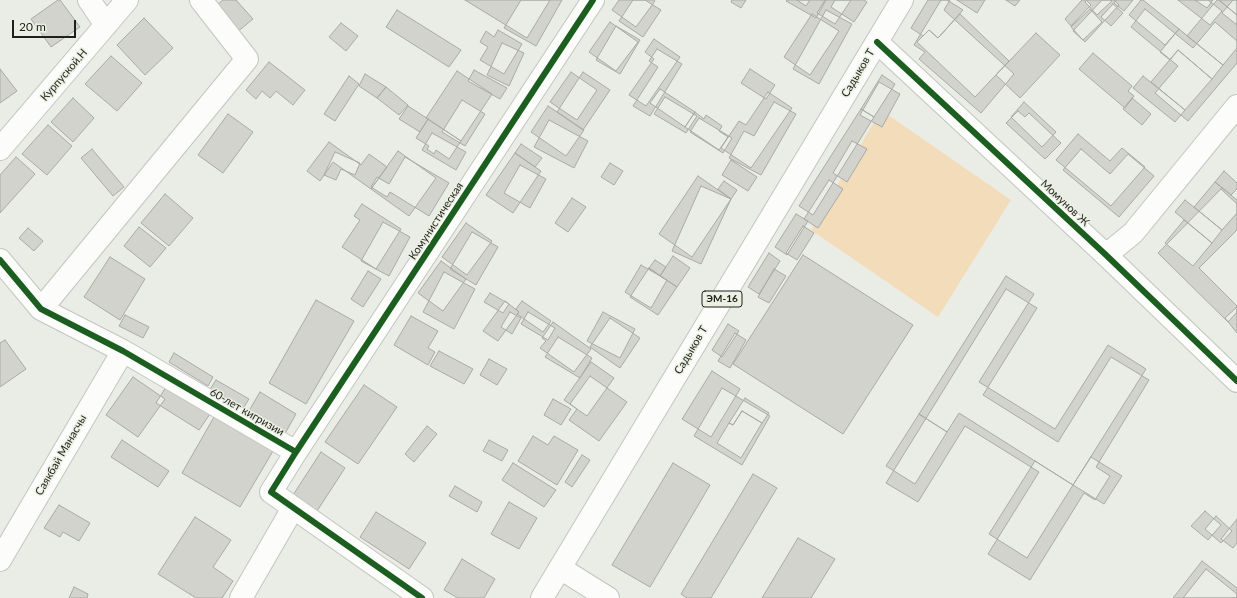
<!DOCTYPE html>
<html>
<head>
<meta charset="utf-8">
<style>
  body { margin:0 }
  #map { position:relative; width:1237px; height:598px; overflow:hidden; background:#eaece6; font-family:Lato,sans-serif }
  canvas { display:block }
  .scale { position:absolute; left:12px; top:20px; width:64px; height:18px; box-sizing:border-box; border:2px solid #1e201b; border-top:0; padding-left:5px; font-size:12px; line-height:14px; white-space:nowrap; color:#1e201b; -webkit-text-stroke:3px #ebf0e2; paint-order:stroke }
</style>
</head>
<body>
<div id="map">
<canvas width="1237" height="598"></canvas>
<div class="scale">20 m</div>
</div>
<script>
const context = document.querySelector('canvas').getContext('2d');
context.lineJoin = 'round';
function paint(path, color) { context.fillStyle = color; context.fill(path, 'evenodd'); }
const toPath = rows => new Path2D(rows.map(r => 'M' + r).join(''));
function trace(path, color, width, dash) { context.strokeStyle = color; context.lineWidth = width; context.lineCap = dash ? 'butt' : 'round'; context.setLineDash(dash || []); context.stroke(path); }
function write(font, color, halo, rows, align = 'center') {
  context.font = font + ' Lato,sans-serif'; context.lineWidth = 3; context.setLineDash([]); context.textBaseline = 'middle'; context.strokeStyle = halo; context.fillStyle = color; for (const [text, x, y, turn = 0] of rows) {
    context.save(); context.translate(x, y); context.rotate((+turn || 0) * Math.PI / 180); context.textAlign = isNaN(turn) ? turn : align; if (halo) context.strokeText(text, 0, 0); context.fillText(text, 0, 0); context.restore();
  }
}
const green = toPath([
  [881,110,1011,200,938,317,811,230]
]);
const building = toPath([
  [58,0,60,0,80,27,51,47,31,19,58,0],
  [223,0,236,0,253,19,236,33,214,7,223,0],
  [465,0,550,0,527,38,465,0],
  [521,0,562,0,536,46,504,28,521,0],
  [619,0,653,0,655,1,636,27,612,10,619,0],
  [633,0,645,0,661,10,643,37,619,21,633,0],
  [732,0,746,0,741,8,731,2,732,0],
  [787,0,826,0,816,18,786,1,787,0],
  [797,0,810,0,806,6,797,0],
  [825,0,851,0,835,24,817,13,825,0],
  [835,0,864,0,867,2,854,22,831,7,835,0],
  [928,0,947,0,963,10,938,38,929,30,923,36,911,28,928,0],
  [941,0,950,0,944,10,1014,74,981,113,919,59,925,52,914,45,941,0],
  [957,0,985,0,977,13,957,0],
  [1006,0,1020,0,1015,6,1006,0],
  [1082,0,1086,0,1091,5,1071,26,1065,19,1082,0],
  [1087,0,1111,0,1112,1,1097,15,1085,2,1087,0],
  [1102,0,1114,0,1119,5,1085,42,1073,31,1102,0],
  [1116,0,1133,0,1124,11,1114,3,1116,0],
  [1141,0,1143,0,1179,29,1165,45,1129,15,1141,0],
  [1178,0,1208,0,1222,11,1210,25,1178,0],
  [1195,0,1213,0,1207,8,1195,0],
  [1217,0,1219,0,1237,15,1237,48,1223,65,1187,36,1217,0],
  [1219,0,1237,0,1237,15,1219,0],
  [1233,0,1237,0,1237,25,1222,13,1233,0],
  [1113,4,1123,13,1111,26,1101,17,1113,4],
  [1090,9,1102,22,1083,40,1071,27,1090,9],
  [1145,9,1193,48,1215,22,1237,41,1237,63,1188,121,1155,93,1178,66,1131,27,1145,9],
  [397,10,461,50,449,67,386,27,397,10],
  [826,10,852,24,819,84,793,69,826,10],
  [812,14,839,31,810,75,784,57,812,14],
  [960,14,1009,61,975,97,917,42,929,30,938,38,960,14],
  [144,18,173,48,145,75,117,45,144,18],
  [610,22,638,42,616,71,589,52,610,22],
  [341,23,358,36,346,51,329,37,341,23],
  [616,26,640,40,620,74,596,60,616,26],
  [1179,29,1223,65,1212,79,1178,50,1170,60,1160,52,1179,29],
  [498,30,522,44,504,74,480,60,488,47,480,42,486,31,494,37,498,30],
  [1036,33,1060,55,1020,98,996,75,1036,33],
  [654,39,680,57,646,106,629,95,654,59,645,52,654,39],
  [502,43,524,53,509,86,487,75,502,43],
  [657,49,682,64,650,116,633,106,658,67,649,61,657,49],
  [1178,50,1212,79,1185,110,1151,82,1178,50],
  [1093,53,1132,86,1128,91,1134,96,1125,108,1079,69,1093,53],
  [111,56,142,83,117,111,85,84,111,56],
  [269,62,305,90,293,105,276,91,270,98,262,91,256,99,246,90,269,62],
  [0,69,17,91,0,103,0,69],
  [750,69,775,85,766,99,741,83,750,69],
  [474,70,507,88,500,99,468,81,474,70],
  [457,71,492,94,461,141,426,118,457,71],
  [571,72,597,90,577,120,550,102,571,72],
  [583,72,610,90,583,130,557,112,583,72],
  [365,74,386,87,377,98,359,86,365,74],
  [882,75,895,84,874,117,861,109,882,75],
  [349,76,359,84,335,121,324,114,349,76],
  [1143,76,1185,110,1175,122,1133,88,1143,76],
  [879,82,900,94,882,127,860,115,879,82],
  [386,87,408,105,399,115,377,98,386,87],
  [660,89,695,112,685,127,650,103,660,89],
  [768,92,792,108,751,168,721,148,739,121,746,125,768,92],
  [665,97,697,116,686,133,654,114,665,97],
  [73,98,94,118,73,142,51,122,73,98],
  [1132,98,1151,114,1142,125,1123,109,1132,98],
  [462,100,485,114,465,146,442,132,462,100],
  [774,102,796,114,761,175,729,158,744,131,754,136,774,102],
  [1024,102,1056,132,1042,147,1011,117,1024,102],
  [408,106,428,119,420,132,399,119,408,106],
  [548,106,584,130,566,156,531,132,548,106],
  [861,109,874,117,813,215,799,206,861,109],
  [1018,111,1025,117,1029,113,1061,143,1045,159,1006,123,1018,111],
  [695,112,704,119,706,115,722,126,719,131,728,137,719,150,685,127,695,112],
  [228,114,253,132,223,173,198,155,228,114],
  [699,118,732,138,723,153,690,132,699,118],
  [428,119,461,141,449,159,436,150,434,154,427,149,429,146,416,138,428,119],
  [549,120,588,141,574,168,534,147,549,120],
  [48,125,72,146,47,175,22,154,48,125],
  [432,133,466,152,456,170,422,150,432,133],
  [1078,134,1110,161,1122,148,1145,167,1111,206,1056,160,1078,134],
  [852,141,867,149,847,182,833,173,852,141],
  [329,142,361,165,369,154,387,167,371,189,333,162,320,181,307,171,329,142],
  [521,144,542,158,535,167,515,153,521,144],
  [92,149,124,187,113,196,81,158,92,149],
  [1081,149,1110,174,1128,154,1154,176,1119,217,1063,170,1081,149],
  [398,151,436,178,409,216,371,189,398,151],
  [335,152,360,163,355,175,341,169,336,180,324,175,335,152],
  [515,153,541,171,513,213,486,195,515,153],
  [16,157,35,174,0,213,0,175,16,157],
  [405,157,449,183,429,216,390,192,387,197,371,187,377,177,389,184,405,157],
  [731,160,757,177,748,191,722,175,731,160],
  [610,163,623,171,614,185,601,177,610,163],
  [520,165,546,179,530,208,504,193,520,165],
  [1224,171,1237,183,1237,189,1231,195,1215,182,1224,171],
  [698,176,731,199,692,257,659,234,698,176],
  [829,180,843,189,818,228,804,219,829,180],
  [724,181,737,190,731,199,718,189,724,181],
  [1215,182,1237,200,1237,213,1222,230,1194,207,1215,182],
  [701,186,731,199,701,264,672,251,701,186],
  [1221,189,1237,204,1237,230,1199,268,1237,306,1237,312,1228,322,1158,253,1221,189],
  [165,194,193,218,169,246,141,223,165,194],
  [572,198,586,207,568,232,555,223,572,198],
  [1185,200,1222,230,1212,243,1175,212,1185,200],
  [362,204,401,229,376,269,342,247,360,220,354,216,362,204],
  [796,214,808,221,787,255,775,247,796,214],
  [1184,220,1212,243,1193,266,1165,243,1184,220],
  [383,222,410,237,389,276,361,261,383,222],
  [466,223,492,241,467,275,442,257,466,223],
  [803,226,814,233,797,260,786,253,803,226],
  [139,227,166,248,150,267,124,246,139,227],
  [28,228,43,241,34,251,19,238,28,228],
  [472,232,498,247,476,285,450,269,472,232],
  [769,253,780,261,759,294,748,287,769,253],
  [803,255,913,325,843,434,733,364,803,255],
  [673,256,690,268,677,287,660,276,673,256],
  [110,257,145,279,120,320,84,297,110,257],
  [655,260,666,267,660,276,649,268,655,260],
  [441,261,466,279,443,311,418,293,441,261],
  [641,265,667,280,651,308,625,292,641,265],
  [649,268,677,287,658,315,630,297,649,268],
  [774,269,786,276,769,303,758,297,774,269],
  [368,271,381,279,363,307,351,299,368,271],
  [444,272,475,289,454,329,423,312,444,272],
  [1006,276,1034,294,979,382,1055,429,1108,345,1146,369,1073,485,959,413,947,432,919,414,1006,276],
  [1006,289,1037,308,983,395,1058,442,1111,357,1149,380,1096,467,1110,476,1095,500,1084,493,1030,580,988,554,1039,472,965,426,918,502,886,483,1006,289],
  [490,293,509,304,503,313,484,302,490,293],
  [316,300,354,321,306,404,269,383,316,300],
  [505,301,519,312,498,341,483,331,505,301],
  [522,301,551,321,543,332,517,314,519,312,516,309,522,301],
  [1237,307,1237,333,1225,318,1237,307],
  [510,312,521,318,512,334,501,327,510,312],
  [528,312,555,328,548,340,521,324,528,312],
  [603,312,635,329,620,358,587,341,603,312],
  [125,315,149,327,143,338,119,326,125,315],
  [411,316,438,331,428,348,435,352,428,365,394,345,411,316],
  [610,318,640,338,620,368,590,347,610,318],
  [553,322,591,349,574,372,540,348,546,341,542,338,553,322],
  [728,324,739,331,722,357,712,350,728,324],
  [735,333,746,340,730,368,718,361,735,333],
  [558,337,592,358,580,378,545,357,558,337],
  [5,340,26,369,0,387,0,343,5,340],
  [439,351,473,369,464,384,430,366,439,351],
  [174,353,213,377,208,386,169,362,174,353],
  [489,359,507,369,497,385,480,375,489,359],
  [591,362,614,378,587,416,564,400,591,362],
  [712,371,740,389,711,437,682,419,712,371],
  [590,376,627,402,599,441,569,420,577,409,570,404,590,376],
  [133,377,165,399,138,437,106,415,133,377],
  [216,380,249,399,242,410,209,391,216,380],
  [364,385,397,407,358,464,325,442,364,385],
  [166,387,210,414,199,430,156,403,166,387],
  [722,388,770,416,742,465,694,436,722,388],
  [260,392,296,414,283,437,246,416,260,392],
  [745,398,769,413,762,423,742,411,733,425,729,423,745,398],
  [553,399,571,409,561,425,544,415,553,399],
  [742,411,762,423,741,458,717,443,729,423,733,425,742,411],
  [919,414,947,432,915,484,886,466,919,414],
  [214,417,273,451,240,507,182,473,214,417],
  [427,426,437,434,414,462,405,454,427,426],
  [533,436,548,445,554,436,578,450,557,485,518,461,533,436],
  [122,440,169,471,158,487,111,457,122,440],
  [489,440,508,450,502,461,483,451,489,440],
  [321,452,345,468,317,511,293,495,321,452],
  [582,455,590,460,572,487,565,482,582,455],
  [1091,457,1122,476,1104,504,1073,485,1091,457],
  [1035,461,1073,485,1027,558,989,534,1035,461],
  [513,463,556,490,544,507,502,480,513,463],
  [673,463,710,485,650,587,612,565,673,463],
  [753,474,777,488,711,598,687,598,681,594,753,474],
  [455,486,482,502,477,512,449,496,455,486],
  [509,502,537,518,519,549,491,534,509,502],
  [59,505,90,523,79,541,63,532,60,537,44,528,59,505],
  [1205,511,1221,525,1208,540,1191,526,1205,511],
  [376,512,426,543,409,569,360,537,376,512],
  [1216,516,1232,531,1221,543,1205,529,1216,516],
  [195,517,231,540,213,567,233,581,222,598,196,598,158,574,195,517],
  [1237,519,1237,543,1233,548,1221,539,1237,519],
  [798,538,835,559,811,598,762,598,798,538],
  [462,559,495,579,484,598,458,598,444,590,462,559],
  [1202,561,1237,588,1237,598,1173,598,1202,561],
  [1206,569,1237,594,1237,598,1183,598,1206,569],
  [74,587,88,594,87,598,69,598,74,587]
]);
const street = toPath([
  [89,0,106,25],
  [0,149,127,0],
  [1106,255,1133,233,1237,106],
  [0,260,41,309,123,351,296,452,271,492,422,598],
  [41,309,247,59,201,0],
  [296,452,593,0],
  [0,560,123,351],
  [241,598,293,508]
]);
const secondary = toPath([
  [877,42,1106,255,1237,381],
  [560,568,608,598]
]);
const highway = toPath([
  [542,598,902,0]
]);
const cycleway = toPath([
  [877,42,1106,255,1237,381],
  [0,260,41,309,123,351,296,452,271,492,422,598],
  [296,452,593,0]
]);
const shields = [
  [722,299,40]
];
const shieldNames = [
  ["ЭМ-16",722,299]
];
const streetNames = [
  ["Садыков Т",858,73,-59],
  ["Курпуской.Н",64,75,-49],
  ["Момунов Ж",1065,203,43],
  ["Комунистическая",436,221,-57],
  ["Садыков Т",691,350,-59],
  ["60-лет кигризии",247,412,30],
  ["Саякбай Манасчы",61,455,-60]
];
paint(green, '#f3dcb9');
paint(building, '#d3d3ce');
trace(building, '#a9a9a5', 1);
trace(street, '#c3c5c0', 24);
trace(secondary, '#c3c5c0', 24);
trace(highway, '#c3c5c0', 24);
trace(street, '#fcfcfb', 22);
trace(secondary, '#fcfcfb', 22);
trace(highway, '#fcfcfb', 22);
trace(cycleway, '#1b5e20', 6);
for (const [x, y, w] of shields) { const box = new Path2D(); box.roundRect(x - w / 2, y - 8, w, 16, 3); context.fillStyle = '#ebf0e2'; context.fill(box); trace(box, '#1e201b', 1); }
write('bold 10px', '#1e201b', null, shieldNames);
write('11px', '#1e201b', '#ebf0e2', streetNames);
</script>
</body>
</html>
